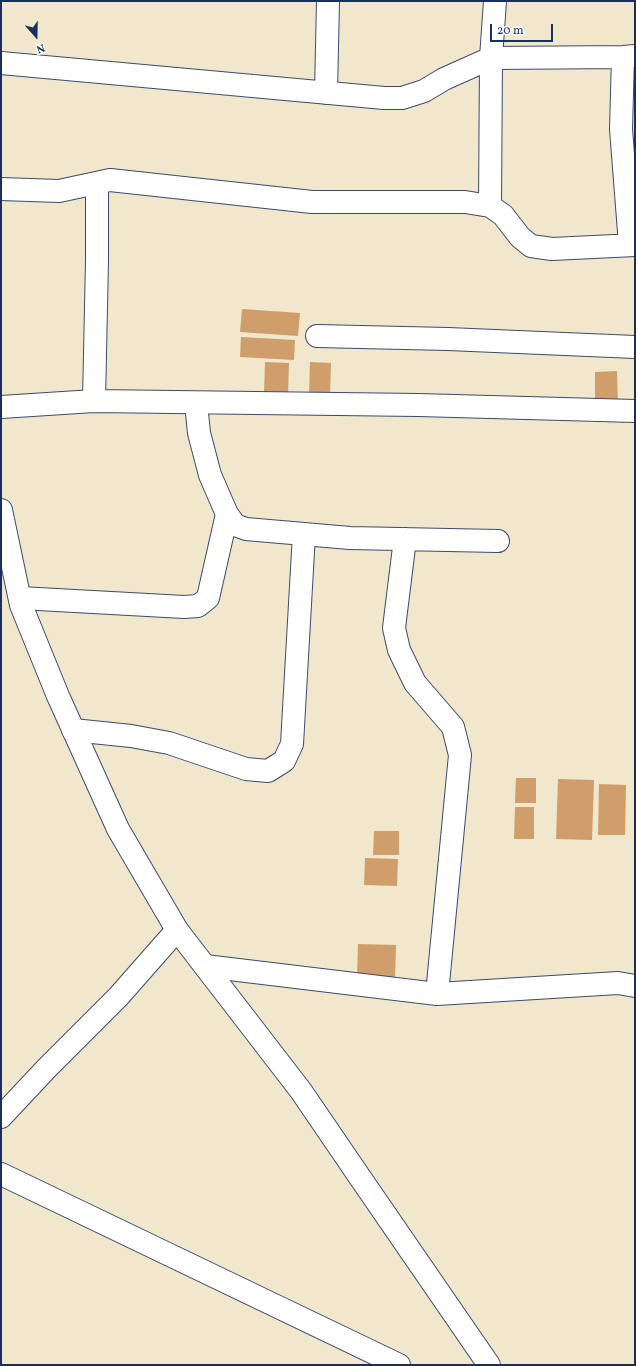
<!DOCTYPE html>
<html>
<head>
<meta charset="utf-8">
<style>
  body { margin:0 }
  #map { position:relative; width:636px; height:1366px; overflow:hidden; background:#f0e7cc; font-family:Vollkorn,serif }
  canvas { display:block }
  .frame { position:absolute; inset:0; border:2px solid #1b2f5e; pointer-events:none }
  .north { position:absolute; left:16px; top:16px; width:40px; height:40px; -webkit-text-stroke:3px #fff; paint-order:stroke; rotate:160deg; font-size:11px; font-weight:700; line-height:16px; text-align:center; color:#1b2f5e }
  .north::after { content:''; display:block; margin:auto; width:14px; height:18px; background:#1b2f5e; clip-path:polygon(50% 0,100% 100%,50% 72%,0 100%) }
  .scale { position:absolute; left:490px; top:24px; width:63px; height:18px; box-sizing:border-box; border:2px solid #1b2f5e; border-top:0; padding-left:5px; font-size:12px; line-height:14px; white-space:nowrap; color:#1b2f5e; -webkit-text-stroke:3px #fff; paint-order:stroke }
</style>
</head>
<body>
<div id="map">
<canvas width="636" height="1366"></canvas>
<div class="frame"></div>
<div class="north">N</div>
<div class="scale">20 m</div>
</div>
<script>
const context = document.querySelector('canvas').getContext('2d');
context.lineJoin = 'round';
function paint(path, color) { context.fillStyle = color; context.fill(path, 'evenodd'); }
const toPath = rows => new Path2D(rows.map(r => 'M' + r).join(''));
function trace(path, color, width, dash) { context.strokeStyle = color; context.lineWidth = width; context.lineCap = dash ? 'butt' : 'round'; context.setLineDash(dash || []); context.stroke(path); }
const building = toPath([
  [242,309,300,313,298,336,240,332],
  [241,337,295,340,294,360,240,357],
  [265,362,289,363,288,394,264,394],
  [310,362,331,363,330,396,309,395],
  [617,371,618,406,595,407,595,372],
  [516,778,536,778,536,803,515,803],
  [558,779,594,780,592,840,556,839],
  [599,784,626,785,625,835,598,835],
  [515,807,534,807,534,839,514,839],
  [374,831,399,831,399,855,373,855],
  [365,858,398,859,397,886,364,885],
  [358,944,396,945,395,978,357,977]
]);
const minor = toPath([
  [495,1,491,58,623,57,635,56],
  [623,57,621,129,630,245],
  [1,63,384,98,402,98,424,91,444,79,491,58,490,206],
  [326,93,328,1],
  [1,189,59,191,110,180,312,202,465,202,490,206,503,215,520,237,531,246,552,249,635,245],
  [317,336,448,339,635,347],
  [94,401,97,260,97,183],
  [196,403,199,433,210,475,227,514,235,525,246,529,350,538,498,541],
  [1,407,94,401,418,405,635,411],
  [405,539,394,628,399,650,415,683,453,727,460,755,437,994],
  [20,598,184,607,198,606,208,598,227,514],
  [73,730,131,736,169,743,246,769,268,771,284,761,292,744,304,534],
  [205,966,437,994,618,983,635,986],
  [1,1117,46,1069,118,997,177,930],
  [1,1174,399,1365]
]);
const tertiary = toPath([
  [1,510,21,605,58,696,118,829,177,930,301,1091,359,1176,489,1365]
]);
paint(building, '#d09e6a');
trace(minor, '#3b4b6e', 24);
trace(tertiary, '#3b4b6e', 24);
trace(minor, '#fff', 22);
trace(tertiary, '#fff', 22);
</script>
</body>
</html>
